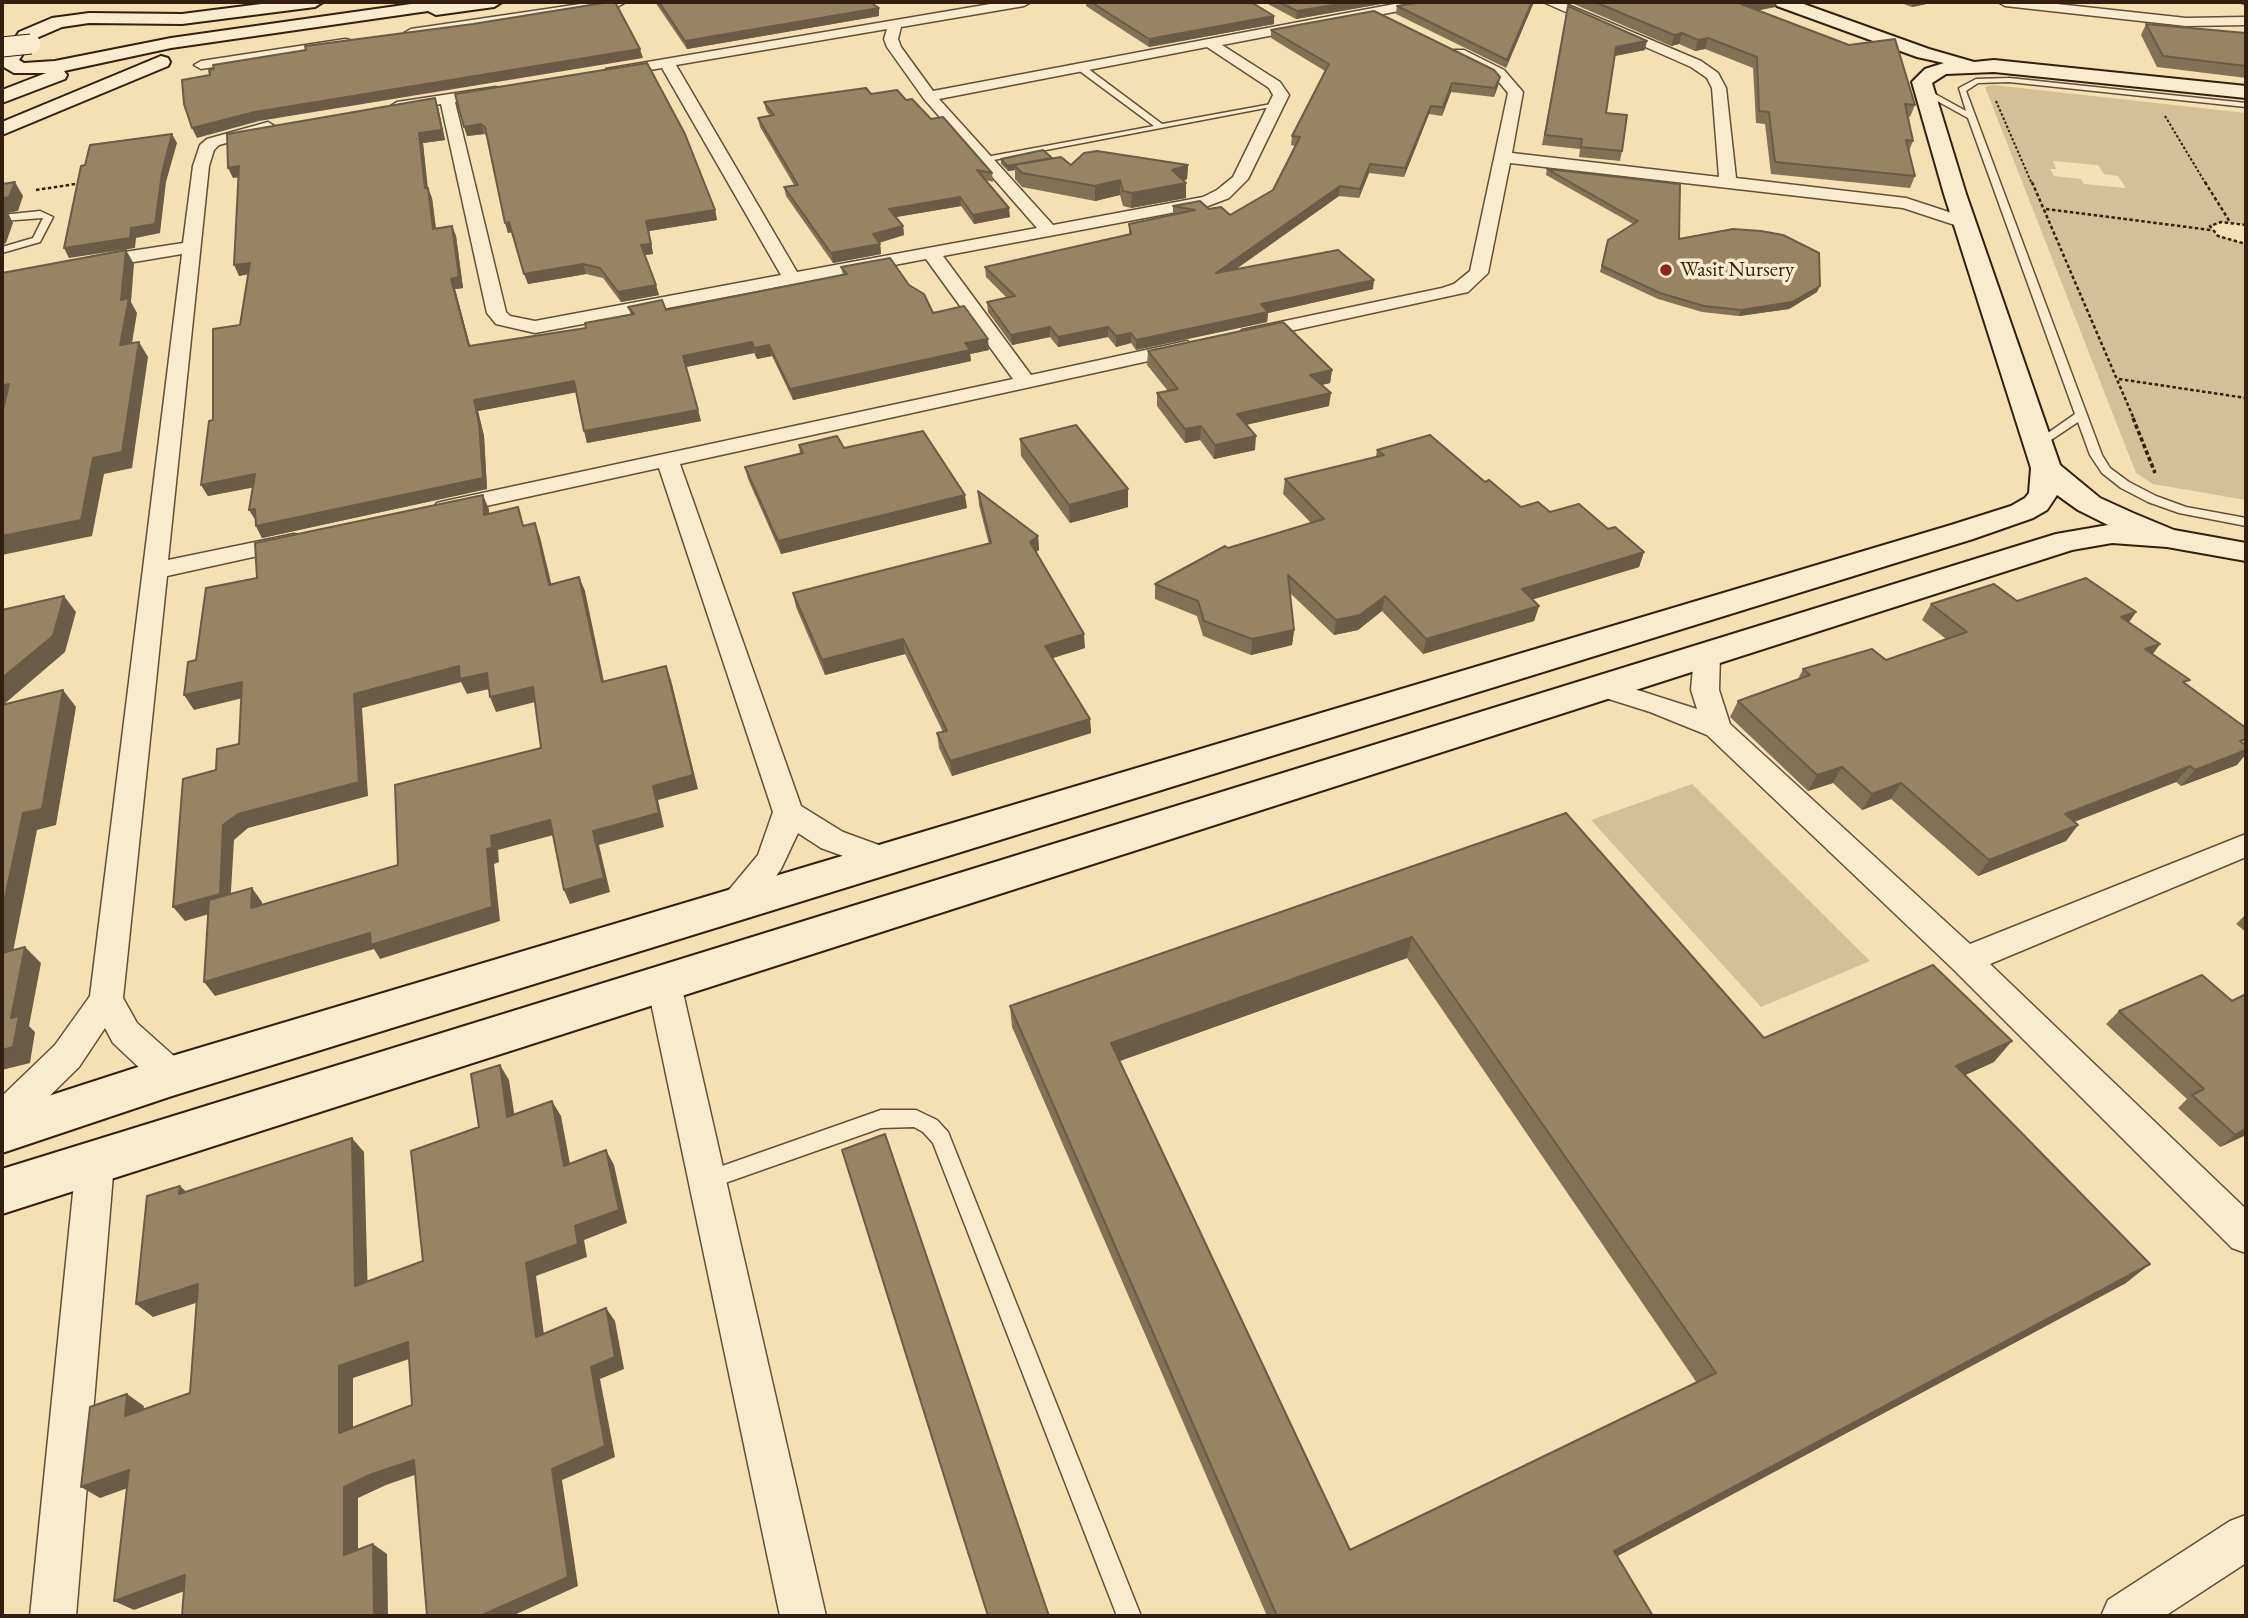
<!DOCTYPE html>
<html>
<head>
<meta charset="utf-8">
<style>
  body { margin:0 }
  #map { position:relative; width:2248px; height:1618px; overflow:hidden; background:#f5e0b3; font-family:"EB Garamond",serif }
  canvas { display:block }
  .frame { position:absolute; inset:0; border:4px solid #341e0f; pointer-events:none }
</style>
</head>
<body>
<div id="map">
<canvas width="2248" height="1618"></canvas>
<div class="frame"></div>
</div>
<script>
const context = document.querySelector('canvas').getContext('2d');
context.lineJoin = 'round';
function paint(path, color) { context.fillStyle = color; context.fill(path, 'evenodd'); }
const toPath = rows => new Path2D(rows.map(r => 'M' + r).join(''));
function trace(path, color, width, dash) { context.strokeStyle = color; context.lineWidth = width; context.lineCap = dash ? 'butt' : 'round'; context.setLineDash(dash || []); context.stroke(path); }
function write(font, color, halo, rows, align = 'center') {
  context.font = font + ' "EB Garamond",serif'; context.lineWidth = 7; context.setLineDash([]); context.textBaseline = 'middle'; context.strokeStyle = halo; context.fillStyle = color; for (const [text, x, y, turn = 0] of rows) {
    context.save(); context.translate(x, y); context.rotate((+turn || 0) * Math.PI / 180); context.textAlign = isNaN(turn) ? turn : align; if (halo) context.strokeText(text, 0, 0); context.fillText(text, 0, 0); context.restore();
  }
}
const green = toPath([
  [1993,85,2246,113,2246,225,2221,222,2210,227,2218,236,2246,244,2246,500,2153,484,2136,473,1985,87],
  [2053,161,2098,165,2104,174,2118,176,2126,188,2084,184,2081,179,2054,176,2050,169,2056,169],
  [1692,784,1870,961,1761,1007,1591,820]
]);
const pathFar2 = toPath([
  [1996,101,2032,184],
  [2165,116,2206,184],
  [78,184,82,183]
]);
const pathFar1 = toPath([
  [2032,182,2134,419],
  [2205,182,2230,222],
  [36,190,82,183],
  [2046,209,2211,230],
  [2246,225,2221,222,2210,226,2218,236,2246,244],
  [2119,379,2246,398]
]);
const path = toPath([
  [2133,418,2155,473]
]);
const lane = toPath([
  [1077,65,1083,65,1162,124,1277,103,1281,105,983,162,983,158,986,157,1154,126,1077,69,1077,65],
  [2009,78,2246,103,2246,107,2009,82,1978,83,1966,91,2102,455,2110,468,2129,482,2156,496,2186,507,2246,518,2246,526,2179,513,2148,502,2121,488,2102,473,2090,455,2078,422,2042,446,2038,448,2032,444,2075,414,1968,118,1919,91,1926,89,1966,111,1959,88,1976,79,2009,78],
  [40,211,53,217,40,242,2,253,2,247,33,238,43,218,2,221,2,215,40,211],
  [881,1110,916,1110,937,1120,948,1132,1141,1616,1117,1616,933,1143,923,1132,914,1127,881,1128,708,1189,701,1186,698,1180,701,1174,708,1171,881,1110]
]);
const street = toPath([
  [594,2,626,2,619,6,411,37,404,33,411,29,594,2],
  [1002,2,1031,2,1024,6,901,27,898,39,901,47,933,91,1405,2,1432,2,1425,6,1222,45,1280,82,1289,95,1248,179,1229,198,1208,206,943,256,1031,375,1187,341,1197,347,1194,351,680,464,801,806,843,832,898,852,902,860,898,868,887,872,821,848,798,833,781,869,763,895,740,918,729,921,718,918,713,909,758,855,773,812,659,468,445,515,437,513,433,508,437,503,445,501,1013,379,926,259,535,333,496,324,487,313,441,104,397,112,389,107,397,102,496,87,503,91,496,95,455,102,506,312,510,316,535,321,781,275,662,68,611,76,606,75,606,69,1002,2],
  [887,29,884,39,887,47,924,99,1037,228,797,272,676,65,887,29],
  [1207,47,1269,88,1273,95,1233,177,1217,190,1203,197,1053,225,939,99,1207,47],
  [1543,2,1561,2,1701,61,1718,73,1726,88,1736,178,1906,198,1973,220,1976,224,1967,229,1903,208,1510,163,1488,273,1468,292,1249,340,1242,338,1239,334,1242,330,1442,288,1454,284,1470,271,1508,93,1494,76,1454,56,1454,50,1464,50,1504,70,1523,92,1512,153,1719,177,1712,88,1707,78,1691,67,1543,2],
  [1998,2,2039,2,2186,18,2246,17,2246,25,2186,26,2005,6,1998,2],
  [345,39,350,40,350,46,201,69,194,65,201,61,345,39],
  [268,122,276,127,274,130,219,145,214,150,209,166,168,560,294,534,303,536,306,541,303,546,167,576,123,998,137,1023,184,1065,190,1076,184,1087,172,1091,160,1087,113,1043,105,1028,79,1067,15,1130,2,1135,2,1096,55,1045,90,996,182,254,92,269,83,263,92,257,183,243,193,166,200,145,207,139,268,122],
  [1707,646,1716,649,1720,655,1719,690,1730,724,1970,944,2246,834,2246,857,1990,964,2246,1209,2246,1253,2232,1248,1953,969,1707,735,1650,712,1593,694,1589,688,1593,682,1603,679,1697,709,1691,690,1694,655,1698,649,1707,646],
  [664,970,676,974,681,984,826,1616,780,1616,647,984,652,974,664,970],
  [95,1146,108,1151,114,1163,76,1616,30,1616,76,1163,82,1151,95,1146],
  [2246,1515,2246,1563,2165,1616,2101,1616,2108,1600,2230,1521,2246,1515]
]);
const secondary = toPath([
  [277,2,323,2,315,7,182,24,89,23,62,27,32,40,19,60,24,63,55,61,171,38,425,2,502,2,494,7,436,15,428,11,171,48,64,71,67,75,65,79,2,103,2,90,46,73,14,73,2,66,2,59,19,32,52,18,89,13,182,14,277,2],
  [1775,2,1798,2,1929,49,1974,62,1994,60,2246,86,2246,98,1994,72,1946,74,1932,83,1966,194,2060,465,2100,498,2133,513,2174,530,2246,543,2246,561,2167,547,2112,543,2072,550,2,1214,2,1169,2056,534,2108,525,2078,510,2057,495,2047,510,2033,518,1973,539,172,1096,2,1153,2,1111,172,1056,1951,525,2011,506,2025,498,2029,493,2031,468,1944,194,1912,82,1925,69,1944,63,1917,57,1777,6,1775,2],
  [161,56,168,58,170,62,168,66,2,135,2,122,161,56]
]);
const secondaryBridge = toPath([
  [2,47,31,44]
]);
const wall = toPath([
  [655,2,870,2,879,8,879,16,687,49],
  [1086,2,1251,2,1274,16,1274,24,1149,47,1086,6],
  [1264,2,1392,2,1296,19],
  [1534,2,1506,68,1396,14,1397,6],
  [1569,2,1776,2,1775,7,1758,10,1915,105,1910,117,1908,116,1913,141,1909,151,1915,176,1910,188,1771,174,1765,124,1756,123,1753,68,1705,49,1695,51,1679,44,1671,46],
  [1898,2,1936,2,1912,7],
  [2235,2,2246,2,2246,6],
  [1568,6,1645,50,1615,56,1606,113,1622,151,1620,161,1579,157,1580,149,1542,145],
  [2146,24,2246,33,2246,78,2157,67,2141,35],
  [1271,30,1500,77,1498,86,1494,97,1451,92,1442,116,1429,114,1404,177,1369,173,1359,198,1339,196,1235,270,1373,289,1268,313,1267,322,1136,350,1131,343,1116,347,1108,337,1058,347,1050,337,1012,345,988,312,987,302,1007,298,986,277,985,267,1129,234,1129,224,1173,215,1173,206,1209,209,1230,215,1273,190,1295,146,1291,145,1292,136,1325,71,1271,38],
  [455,94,715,210,717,220,649,231,653,254,645,255,659,295,621,302,603,278,586,274,528,284,512,232,508,233,486,135,484,134,467,136],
  [871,94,906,100,931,119,992,173,993,182,986,180,1010,217,974,224,961,206,896,217,903,226,904,235,879,243,880,244,881,254,833,263,786,196,784,187,794,185,760,127,758,118,770,116,766,110,764,102],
  [435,98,438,107,445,140,423,143,427,188,432,198,436,228,452,226,456,236,463,288,455,289,470,346,586,328,631,315,628,307,666,310,843,275,841,267,909,285,933,313,989,350,970,354,971,361,793,400,772,356,757,359,754,353,686,367,701,421,587,443,576,392,478,411,484,436,487,489,262,538,256,526,253,487,208,496,201,485,213,420,240,325,248,274,239,276,239,177,233,178],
  [1052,158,1071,165,1188,165,1187,179,1184,181,1186,183,1186,198,1131,208,1123,206,1120,195,1095,201,1022,187,1015,179,1015,170,1008,171,1001,164,1001,159],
  [1547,169,1679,239,1817,292,1789,309,1739,316,1702,312,1658,299,1600,272,1608,240,1633,224,1546,175],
  [1148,351,1332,370,1330,383,1322,385,1329,406,1246,425,1255,450,1214,459,1200,440,1185,443,1157,406,1157,393,1168,391,1147,365],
  [1020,439,1128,507,1070,523,1021,456],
  [799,445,844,448,967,508,781,554,748,479,745,467,800,454],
  [1377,450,1485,482,1521,507,1550,512,1608,529,1644,552,1639,567,1532,599,1539,606,1534,621,1423,654,1382,611,1358,630,1334,635,1290,593,1294,630,1292,645,1251,655,1203,636,1197,616,1155,599,1155,584,1228,548,1311,523,1283,494,1285,479,1376,457],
  [978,491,1038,536,1039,550,1036,552,1085,648,1053,658,1090,719,1091,733,952,776,939,748,937,733,943,732,905,654,825,675,796,607,793,593,989,544,979,505],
  [2017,601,2136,612,2129,622,2160,644,2153,654,2186,685,2237,765,2181,786,2176,782,2074,822,2078,825,2066,841,1978,876,1891,799,1862,810,1833,783,1808,791,1730,717,1738,701,1798,679,1803,669,1886,660,1946,639,1922,620,1931,604],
  [1566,813,1764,1038,1994,1062,1965,1075,2126,1283,1617,1556,1653,1616,1267,1616,1012,1027,1010,1006],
  [1407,958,1697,1383,1350,1550,1120,1061],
  [2246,914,2246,932,2236,924],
  [2232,1001,2246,1135,2220,1147,2178,1108,2187,1099,2106,1024,2119,1011]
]);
const shadedWall = toPath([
  [1351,2,1392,2,1296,19,1297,11],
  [1532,2,1534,2,1506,68,1507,60],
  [1752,2,1776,2,1775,7,1737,15,1741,4],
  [1914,2,1936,2,1912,7],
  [879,8,879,16,687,49,685,41],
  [1274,16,1274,24,1149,47,1149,39],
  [1682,33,1679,44,1671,46,1674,35],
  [1708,38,1705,49,1695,51,1698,40],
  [1647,41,1645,50,1614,56,1616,47],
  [640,49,643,58,259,121,197,138,192,128,255,112],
  [1500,77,1498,86,1494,97,1495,88],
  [1452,83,1451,92,1442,116,1443,107],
  [435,98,438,107,445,140,423,143,429,198,425,188,419,133],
  [1431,106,1429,114,1404,177,1405,168],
  [481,124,484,134,467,136,464,127],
  [172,134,177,143,166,182,160,233,136,238,135,248,69,258,64,248,131,228,162,173],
  [1370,164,1369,173,1359,198,1360,189],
  [1014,165,1015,170,1008,171,1007,166],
  [1188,165,1187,179,1172,184,1172,170],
  [239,166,244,176,233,178,228,168],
  [1120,180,1120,195,1095,201,1095,186],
  [15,182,23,196,18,211,8,213,13,223,6,243,2,245,2,198],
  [1186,183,1186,198,1131,208,1132,193],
  [1340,186,1339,196,1216,283,1216,273],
  [428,188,432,198,437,239,433,229],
  [960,197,961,206,890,218,889,209],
  [1009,208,1010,217,974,224,973,215],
  [715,210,717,220,649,231,653,254,644,255,641,245,646,221],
  [509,222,512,232,508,233,505,223],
  [452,226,456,236,463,288,455,289,473,357,469,346,451,279],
  [903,226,904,235,874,244,873,234],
  [880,244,881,254,833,263,831,253],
  [126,250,134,264,131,302,137,313,129,361,120,345,121,300],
  [250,263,255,273,239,276,234,265],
  [583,264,586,274,528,284,524,274],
  [1374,280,1373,289,1268,313,1267,322,1136,350,1136,340,1261,304],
  [656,285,659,295,621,302,618,292],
  [1820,286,1817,292,1789,309,1739,316,1741,310],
  [1050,327,1050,337,1012,345,1011,335],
  [1108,327,1108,337,1058,347,1058,337],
  [1131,333,1131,343,1116,347,1116,336],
  [988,339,989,350,970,354,971,361,793,400,790,389,965,343],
  [139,342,148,357,132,468,104,474,92,536,2,555,2,536,93,458],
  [752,342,754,353,686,367,683,356],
  [769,345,772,356,757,359,754,348],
  [1332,370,1330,383,1308,388,1310,375],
  [574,381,578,392,478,411,484,436,487,489,262,538,256,526,474,400],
  [9,384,19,400,2,403,2,386],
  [1331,393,1329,406,1236,427,1237,414],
  [698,410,701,421,587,443,584,431],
  [1201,426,1200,440,1185,443,1185,429],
  [1256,436,1255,450,1214,459,1215,445],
  [255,474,261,486,208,496,201,485],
  [1128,489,1128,507,1070,523,1069,505],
  [483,495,489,509,490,529,484,515],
  [965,495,967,508,781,554,778,541],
  [255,509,256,521,249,510],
  [535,523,540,537,555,599,549,585],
  [1038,536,1039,550,1031,556,1030,542],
  [1644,552,1639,567,1518,604,1522,589],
  [579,577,585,591,607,696,602,682],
  [64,596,76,612,65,652,2,706,2,678],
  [1385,596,1382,611,1358,630,1334,635,1336,620],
  [1539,606,1534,621,1423,654,1426,639],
  [2136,612,2125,628,2121,617],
  [1294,630,1292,645,1251,655,1252,639],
  [1084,634,1085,648,1046,660,1045,646],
  [903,639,905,654,825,675,822,660],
  [2160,644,2148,660,2145,649],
  [459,666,487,673,494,688,467,694,461,682,362,708,368,796,248,828,234,840,230,908,185,921,173,907,223,825,354,694],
  [666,666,671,680,698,789,658,800,664,827,599,845,610,892,570,904,564,890,593,831,653,786],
  [242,682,251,696,194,710,184,695],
  [533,687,539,701,496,712,490,697],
  [63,690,76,707,56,825,37,830,9,972,2,965,2,912,23,813],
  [1090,719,1091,733,952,776,950,761],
  [2246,750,2246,754,2237,765,2181,786,2195,770],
  [2190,766,2176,782,2053,830,2065,814],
  [1842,767,1833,783,1808,791,1817,775],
  [1901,783,1891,799,1862,810,1872,794],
  [550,820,557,834,498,850,499,862,494,864,500,921,380,959,374,949,215,996,204,982,487,849,491,836],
  [2078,825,2066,841,1978,876,1989,860],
  [252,888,262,902,262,922,251,908],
  [1412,937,1407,958,1111,1064,1111,1043],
  [25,947,41,963,29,1026,35,1032,30,1063,2,1070,2,1050,11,1018],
  [2012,1041,1994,1062,1939,1087,1956,1066],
  [500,1065,509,1080,517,1131,507,1117],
  [552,1101,561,1116,573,1180,564,1166],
  [2246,1129,2246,1135,2220,1147,2235,1135],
  [352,1138,364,1152,368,1299,355,1286],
  [606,1150,614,1165,627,1223,584,1240,587,1257,536,1276,546,1349,536,1337,526,1263,575,1226],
  [180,1186,195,1200,179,1194],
  [2150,1264,2126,1283,1601,1565,1614,1551],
  [198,1284,214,1297,153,1317,136,1304],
  [606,1308,615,1321,624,1369,600,1379,615,1457,562,1480,578,1586,512,1616,480,1616,552,1469,591,1367],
  [408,1342,421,1355,353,1378,353,1445,339,1433,339,1366],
  [127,1394,144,1406,142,1427,125,1416],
  [414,1460,426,1471,386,1485,358,1498,358,1565,344,1555,344,1487,372,1474],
  [129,1470,147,1481,100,1498,81,1487],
  [373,1544,387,1554,388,1616,374,1616],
  [185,1575,203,1584,134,1610,114,1601]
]);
const building = toPath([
  [609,2,615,2,640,49,255,112,192,128,184,104,182,80,210,75,209,70,214,69,213,65,306,50,305,46,473,24,609,2],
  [659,2,870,2,879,8,685,41,659,2],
  [1091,2,1251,2,1274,16,1149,39,1091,2],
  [1279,2,1351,2,1297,11,1279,2],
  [1422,2,1532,2,1507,60,1397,6,1422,2],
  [1595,2,1752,2,1741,4,1849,45,1895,39,1915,105,1905,104,1913,141,1906,140,1915,176,1775,162,1769,112,1759,111,1757,57,1708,38,1698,40,1682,33,1674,35,1595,2],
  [1568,6,1647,41,1616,47,1606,113,1627,115,1622,151,1581,147,1582,139,1545,135,1568,6],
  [1374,11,1494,70,1500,77,1495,88,1452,83,1443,107,1431,106,1405,168,1370,164,1360,189,1340,186,1216,273,1338,250,1374,280,1261,304,1268,312,1136,340,1131,333,1116,336,1108,327,1058,337,1050,327,1011,335,987,302,1015,296,985,267,1131,234,1129,224,1195,210,1173,206,1200,201,1209,209,1221,207,1230,215,1273,190,1300,137,1292,136,1329,64,1271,30,1374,11],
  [2146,24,2246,33,2246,66,2163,56,2146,24],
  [647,63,685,134,715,210,646,221,651,244,641,245,656,285,618,292,600,268,583,264,524,274,509,222,505,223,485,127,481,124,464,127,455,94,647,63],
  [866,88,871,94,897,90,906,100,912,99,931,119,943,117,992,173,977,170,1009,208,973,215,960,197,889,209,903,226,873,234,880,244,831,253,784,187,798,185,758,118,774,115,764,102,866,88],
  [435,98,442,130,419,133,425,188,428,188,433,229,452,226,459,277,451,279,469,346,586,328,585,323,634,314,628,307,662,300,666,310,847,274,841,267,890,258,909,285,924,294,933,313,964,306,988,339,965,343,970,350,790,389,769,345,754,348,752,342,683,356,698,410,584,431,574,381,474,400,479,424,483,478,256,526,255,509,249,510,255,474,201,485,209,421,213,420,213,329,240,325,250,263,234,265,239,166,228,168,227,134,435,98],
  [172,134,162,173,155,224,131,228,130,238,64,248,81,166,85,165,90,145,172,134],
  [1043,150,1052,158,1007,166,1001,159,1043,150],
  [1097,151,1188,165,1172,170,1186,183,1132,193,1123,191,1120,180,1095,186,1022,173,1014,165,1061,157,1071,165,1084,153,1097,151],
  [1547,169,1680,184,1679,239,1733,229,1761,231,1783,235,1819,253,1820,286,1792,302,1741,310,1704,306,1660,293,1602,266,1608,240,1638,221,1547,169],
  [15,182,9,197,2,198,2,184,15,182],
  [126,250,121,300,129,298,120,345,139,342,122,452,93,458,81,520,2,536,2,414,9,384,2,386,2,273,126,250],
  [1283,322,1332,370,1310,375,1331,393,1237,414,1256,436,1215,445,1201,426,1185,429,1157,393,1178,389,1148,351,1283,322],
  [1076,425,1128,489,1069,505,1020,439,1076,425],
  [923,431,965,495,778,541,745,467,803,453,799,445,837,436,844,448,923,431],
  [1430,435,1485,482,1489,480,1521,507,1538,502,1550,512,1579,504,1608,529,1615,527,1644,552,1522,589,1539,606,1426,639,1385,596,1360,615,1336,620,1288,575,1294,630,1252,639,1204,621,1198,601,1155,584,1225,546,1228,548,1324,519,1285,479,1384,455,1377,450,1430,435],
  [978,491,1038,536,1030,542,1084,634,1045,646,1090,719,950,761,937,733,947,731,903,639,822,660,793,593,991,543,978,491],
  [483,495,484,515,518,507,523,526,535,523,549,585,579,577,602,682,666,666,693,775,653,786,659,813,593,831,604,878,564,890,550,820,491,836,492,848,487,849,492,907,371,945,370,933,204,982,209,900,252,888,251,908,398,865,395,785,541,748,533,687,490,697,487,673,460,679,459,666,354,694,359,782,238,814,223,825,220,894,173,907,183,779,216,770,217,749,239,744,242,682,184,695,188,662,196,660,206,588,257,578,255,543,483,495],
  [2086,578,2136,612,2121,617,2160,644,2145,649,2190,680,2183,682,2246,728,2246,739,2240,741,2246,745,2246,750,2195,770,2190,766,2065,814,2078,825,1989,860,1901,783,1872,794,1842,767,1817,775,1738,701,1810,675,1803,669,1872,649,1886,660,1967,632,1931,604,1994,584,2017,601,2086,578],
  [64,596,53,636,2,678,2,610,64,596],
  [63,690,42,809,23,813,2,912,2,705,63,690],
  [1566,813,1764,1038,1933,965,2012,1041,1956,1066,2150,1264,1614,1551,1653,1616,1277,1616,1010,1006,1566,813],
  [1412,937,1716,1373,1350,1550,1111,1043,1412,937],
  [25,947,11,1018,19,1016,13,1047,2,1050,2,953,25,947],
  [2202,975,2232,1001,2246,994,2246,1129,2235,1135,2192,1095,2204,1089,2119,1011,2202,975],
  [500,1065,507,1117,552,1101,564,1166,606,1150,619,1210,575,1226,578,1244,526,1263,536,1337,606,1308,615,1357,591,1367,605,1446,552,1469,568,1577,480,1616,427,1616,414,1460,372,1474,344,1487,344,1555,373,1544,374,1616,182,1616,185,1575,114,1601,129,1470,81,1487,90,1407,127,1394,125,1416,190,1393,198,1284,136,1304,147,1196,180,1186,179,1194,352,1138,355,1286,423,1261,411,1151,479,1127,471,1074,500,1065],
  [408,1342,412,1405,339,1433,339,1366,408,1342],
  [885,1134,1049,1616,988,1616,842,1150,885,1134]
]);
const markers = [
  [1666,270,7,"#8f2418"]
];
const farPoinames = [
  ["Wasit Nursery",1680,270]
];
paint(green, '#d4bf97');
trace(lane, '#644e38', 3);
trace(street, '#644e38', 3);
trace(secondary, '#341e0f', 4);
trace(pathFar2, '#341e0f', 2, [2.5, 2]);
trace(pathFar1, '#341e0f', 2.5, [3.5, 2.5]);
trace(path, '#341e0f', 3.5, [4.5, 2.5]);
paint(lane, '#f8ebce');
paint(street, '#f8ebce');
paint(secondary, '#f8ebce');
trace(secondaryBridge, '#341e0f', 21, []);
trace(secondaryBridge, '#f8ebce', 19);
paint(wall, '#837156');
paint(shadedWall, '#6a5c46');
paint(building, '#988364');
trace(building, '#6a5c46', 2);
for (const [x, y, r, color] of markers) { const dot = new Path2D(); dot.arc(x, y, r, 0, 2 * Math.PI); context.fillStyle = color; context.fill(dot); trace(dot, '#f8ebce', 2.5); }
write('21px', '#341e0f', '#f8ebce', farPoinames, 'left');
</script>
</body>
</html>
